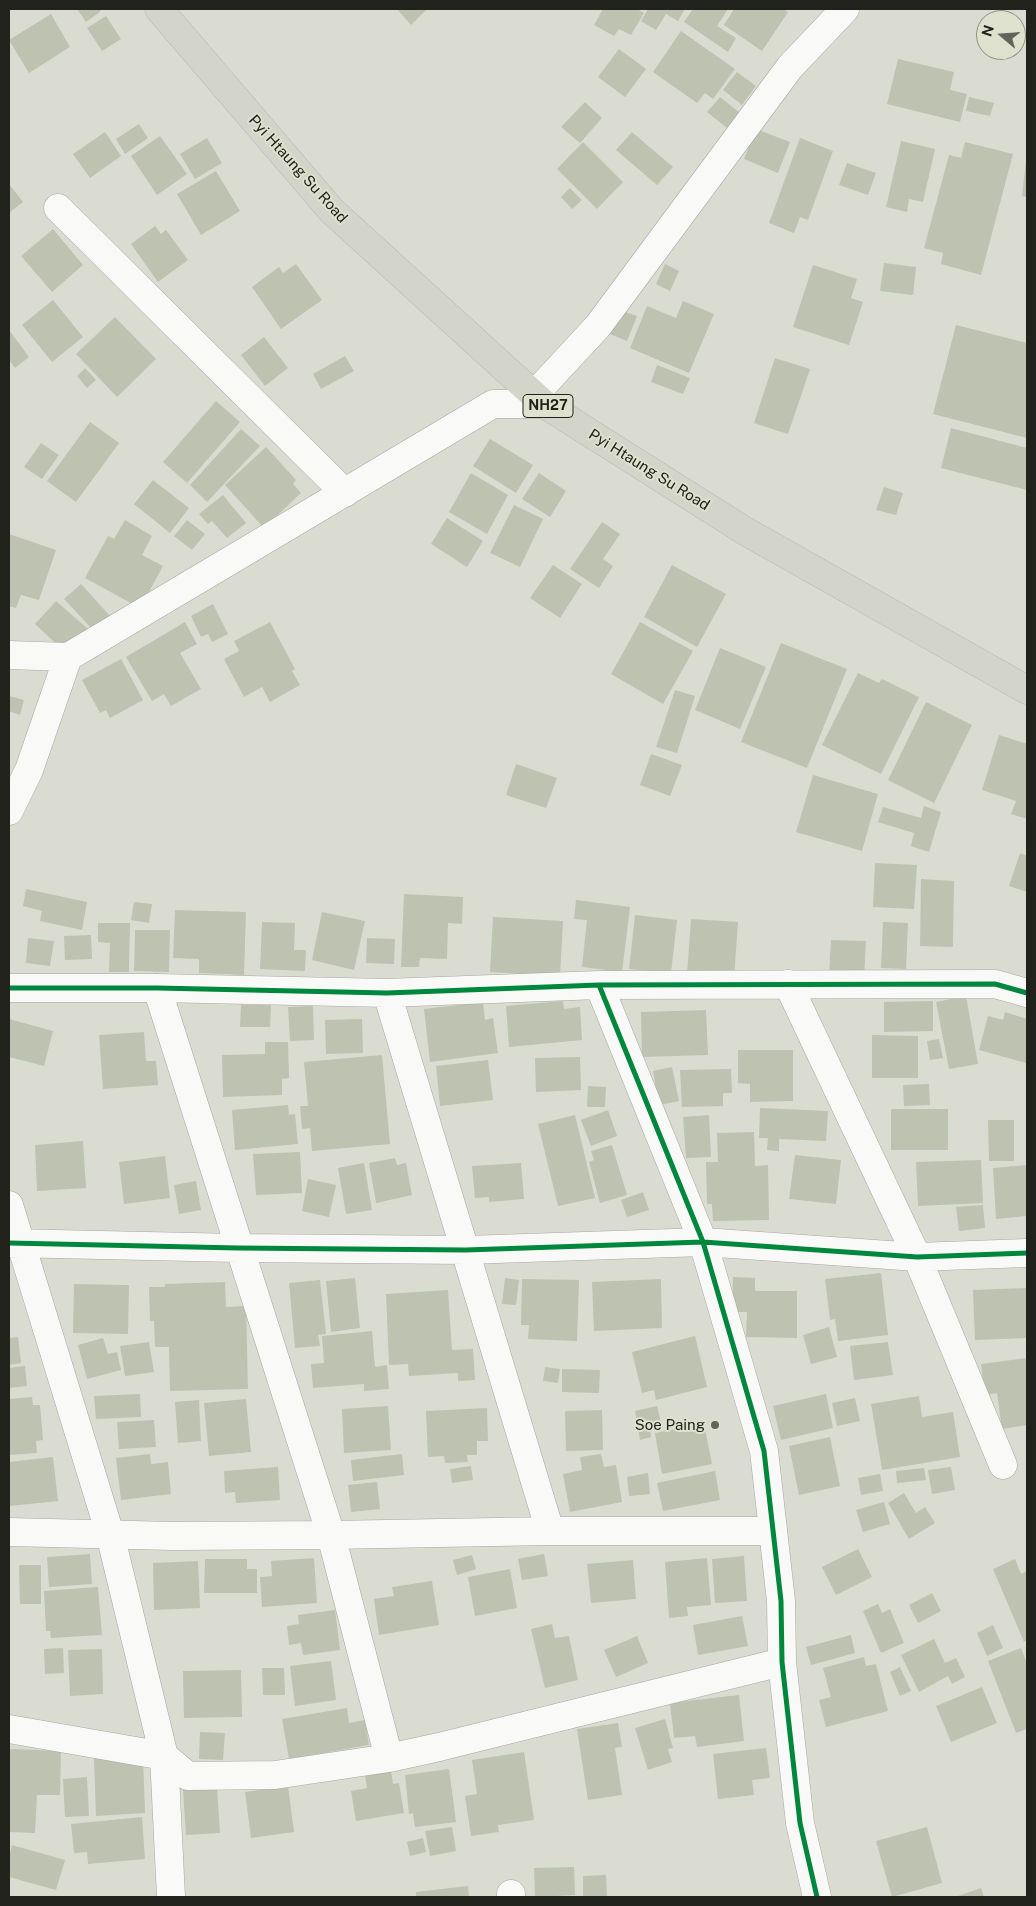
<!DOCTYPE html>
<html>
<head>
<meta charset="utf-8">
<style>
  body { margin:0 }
  #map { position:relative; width:1036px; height:1906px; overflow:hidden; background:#dadcd2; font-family:"Public Sans",sans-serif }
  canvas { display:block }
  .frame { position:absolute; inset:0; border:10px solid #21221b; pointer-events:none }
  .north { position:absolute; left:976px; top:10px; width:50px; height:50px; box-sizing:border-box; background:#dde1cd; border:1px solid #929586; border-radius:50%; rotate:288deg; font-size:14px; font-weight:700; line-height:20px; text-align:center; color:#21221b }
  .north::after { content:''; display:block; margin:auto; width:18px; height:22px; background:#62635b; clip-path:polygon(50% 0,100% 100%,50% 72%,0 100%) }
</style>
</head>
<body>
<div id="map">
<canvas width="1036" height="1906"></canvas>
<div class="frame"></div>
<div class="north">N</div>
</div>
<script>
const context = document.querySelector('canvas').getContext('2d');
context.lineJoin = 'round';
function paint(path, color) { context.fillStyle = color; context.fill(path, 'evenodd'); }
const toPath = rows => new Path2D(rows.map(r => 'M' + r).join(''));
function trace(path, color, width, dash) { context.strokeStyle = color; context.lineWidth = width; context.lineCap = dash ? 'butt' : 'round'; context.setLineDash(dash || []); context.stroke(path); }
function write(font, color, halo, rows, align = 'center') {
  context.font = font + ' "Public Sans",sans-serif'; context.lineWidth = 4; context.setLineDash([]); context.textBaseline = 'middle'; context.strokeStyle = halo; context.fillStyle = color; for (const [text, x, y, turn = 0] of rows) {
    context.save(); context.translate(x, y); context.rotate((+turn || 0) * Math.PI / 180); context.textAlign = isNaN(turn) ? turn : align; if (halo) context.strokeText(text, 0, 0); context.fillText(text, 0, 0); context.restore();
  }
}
const building = toPath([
  [77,9,99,9,101,11,86,22],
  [397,9,425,9,426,10,411,25],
  [603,9,637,9,644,13,631,35,619,29,614,36,594,25],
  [648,9,685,9,678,21,666,14,656,30,641,21],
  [693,9,728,9,717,26,736,38,728,52,684,22],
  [734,9,783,9,788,12,762,51,724,25],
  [51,14,70,47,29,73,9,40],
  [106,16,121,39,102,51,87,28],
  [681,31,735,69,713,99,705,93,697,103,653,72],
  [619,49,646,69,625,97,598,77],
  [898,59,954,72,950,90,967,94,960,122,887,104],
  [737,72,756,86,742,105,723,90],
  [720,97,739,112,727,128,707,112],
  [969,97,994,103,990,116,966,111],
  [585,102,602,118,580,143,561,127],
  [139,124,148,138,125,154,116,139],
  [756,129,790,142,778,173,744,159],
  [105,132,121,156,90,178,73,154],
  [632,132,673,167,657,185,616,150],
  [160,136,187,174,157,195,131,156],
  [207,138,222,163,195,179,180,154],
  [800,138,833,151,808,220,800,217,794,233,769,223],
  [901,141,935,149,923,202,909,199,907,212,886,207],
  [583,142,623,182,597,209,557,169],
  [965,142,1013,154,981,275,941,264,943,253,924,248,949,155,961,158],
  [1026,160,1027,160,1027,197,1022,196],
  [847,163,876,173,868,195,839,185],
  [216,171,240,211,201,235,177,194],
  [9,184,23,202,9,213],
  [570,188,582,200,572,209,561,197],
  [155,226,161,234,166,230,188,260,158,282,131,244],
  [53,229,83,265,52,292,21,256],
  [884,263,916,267,913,295,880,291],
  [296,264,322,300,281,329,252,287,279,267,283,273],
  [665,264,679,271,670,291,656,284],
  [813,265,857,279,851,298,863,302,849,345,793,327],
  [53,300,83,337,52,362,22,325],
  [683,301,714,314,689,373,630,348,647,306,676,318],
  [620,310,637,316,627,341,610,334],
  [115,317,156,359,117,397,76,354],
  [956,325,1027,343,1027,438,933,414],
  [9,330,29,357,15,368,9,360],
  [264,337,288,368,265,386,241,355],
  [345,356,354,371,321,389,313,374],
  [775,358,810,369,788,434,754,423],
  [657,365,690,378,683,394,651,382],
  [85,368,96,380,87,388,77,376],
  [216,401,240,422,187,483,163,462],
  [90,422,119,443,76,502,47,481],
  [951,428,1027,448,1027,490,941,468],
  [241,429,260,446,207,502,190,485],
  [490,439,533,465,516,493,473,466],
  [41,443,59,455,42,479,24,467],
  [266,447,296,480,293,484,301,493,264,528,225,485],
  [471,473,508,495,487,534,449,512],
  [539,473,566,491,550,517,522,499],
  [153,480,189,508,170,533,134,504],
  [884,487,903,493,896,515,876,510],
  [223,495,246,523,227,538,212,521,208,524,199,514],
  [514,505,543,519,520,567,490,553],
  [447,518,483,541,467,567,431,544],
  [125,520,152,536,142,555,163,566,140,608,85,578,108,536,114,539],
  [187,520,205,534,192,550,174,536],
  [602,522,620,534,603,559,613,566,599,588,570,569],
  [9,534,56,550,39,600,21,595,16,608,9,606],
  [553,565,582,584,560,618,530,598],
  [672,565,726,594,697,647,644,617],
  [81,584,111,617,95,632,64,599],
  [56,601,88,629,66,653,35,624],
  [213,604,228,634,212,642,208,634,201,637,191,616],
  [185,622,197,644,180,653,201,689,171,706,164,694,152,701,126,657],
  [270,622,295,669,292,671,300,685,270,702,262,687,244,697,224,659,239,651,234,641],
  [640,622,693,651,663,704,611,674],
  [781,643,847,669,807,768,741,742],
  [720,648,766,667,740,729,695,710],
  [121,659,143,700,110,718,106,710,100,713,82,680],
  [858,673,879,683,882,679,919,697,881,774,822,745],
  [675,690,695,696,677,753,656,747],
  [9,696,24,700,20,715,9,711],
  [926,702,972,725,934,803,888,780],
  [999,735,1027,744,1027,819,1011,814,1016,801,982,790],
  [651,754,682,765,670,796,640,785],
  [516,764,557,778,546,808,506,795],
  [813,775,878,794,862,851,796,832],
  [924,806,941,812,929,852,911,846,914,833,878,822,883,807,921,818],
  [1020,853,1027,856,1027,892,1009,886],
  [875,863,917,865,914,909,873,907],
  [921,879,954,881,953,947,920,946],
  [26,889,87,902,82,930,40,921,42,911,23,906],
  [404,894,463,897,462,924,448,923,447,959,420,958,419,967,401,967],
  [576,900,630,907,622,972,582,967,587,920,574,919],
  [134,902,152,904,149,923,131,920],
  [175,910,246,912,244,975,199,973,199,959,173,958],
  [322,912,365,921,354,970,312,960],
  [635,915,677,920,671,973,629,969],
  [493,917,563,921,560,976,490,972],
  [691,919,738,922,734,978,687,975],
  [262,922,295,923,294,950,306,950,305,971,260,969],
  [883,922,908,923,906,969,881,968],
  [98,923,130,923,129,972,109,972,110,943,98,942],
  [135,930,170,930,169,972,134,971],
  [91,935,92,959,65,960,64,936],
  [28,938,54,941,50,966,26,963],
  [367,938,395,939,394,964,366,963],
  [831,940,866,941,864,977,829,976],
  [966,996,978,1064,949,1069,936,1002],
  [563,1001,564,1009,580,1007,582,1040,509,1047,506,1006],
  [933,1001,933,1031,884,1032,884,1002],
  [483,1002,485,1020,493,1018,498,1053,430,1062,424,1009],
  [241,1005,271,1005,270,1027,240,1027],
  [313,1006,314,1040,290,1041,288,1007],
  [706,1010,708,1055,642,1057,641,1012],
  [1005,1012,1027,1019,1026,1063,979,1050,988,1016,1003,1020],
  [9,1019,53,1031,44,1066,9,1057],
  [362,1019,363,1053,326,1054,325,1020],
  [144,1032,146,1061,156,1061,158,1085,103,1089,99,1035],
  [872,1035,918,1036,918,1078,872,1078],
  [939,1039,943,1058,930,1060,927,1041],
  [265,1042,288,1042,289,1078,282,1079,282,1095,223,1097,222,1055,265,1054],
  [738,1050,793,1050,793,1101,750,1102,750,1084,738,1083],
  [382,1055,390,1144,312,1151,310,1128,302,1129,300,1106,308,1106,304,1062],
  [580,1057,581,1090,536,1092,535,1058],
  [488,1060,493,1100,440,1106,436,1066],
  [672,1067,679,1101,659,1105,653,1071],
  [731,1069,732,1093,723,1093,723,1106,682,1107,680,1070],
  [929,1084,930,1105,904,1106,903,1085],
  [588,1086,606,1087,605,1107,587,1107],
  [288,1105,289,1115,295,1114,298,1144,235,1150,232,1110],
  [760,1108,828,1111,826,1141,779,1139,779,1151,767,1150,768,1138,759,1138],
  [891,1109,948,1109,948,1150,891,1150],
  [608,1110,617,1136,591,1146,581,1120],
  [575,1115,595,1198,558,1206,538,1124],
  [709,1115,711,1157,686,1158,683,1117],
  [988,1120,1014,1120,1014,1161,989,1161],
  [754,1132,755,1166,768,1165,769,1220,713,1221,712,1204,707,1204,706,1162,718,1162,717,1133],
  [83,1141,86,1188,37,1191,35,1145],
  [612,1145,627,1195,600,1203,589,1162,594,1160,591,1151],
  [300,1152,302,1193,256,1195,253,1154],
  [795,1155,841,1160,836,1204,789,1199],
  [165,1156,170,1198,124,1204,119,1162],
  [395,1158,397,1165,406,1163,412,1195,376,1203,369,1163],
  [981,1160,983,1203,918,1206,916,1162],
  [364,1163,372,1210,346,1214,338,1168],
  [521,1163,524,1199,489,1202,489,1197,475,1198,472,1166],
  [1027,1165,1027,1216,996,1219,993,1168],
  [308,1179,336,1185,329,1217,302,1211],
  [196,1181,201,1210,179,1214,174,1185],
  [643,1192,649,1210,627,1217,621,1200],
  [983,1205,985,1228,959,1231,956,1207],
  [881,1273,888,1335,838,1341,835,1319,830,1320,825,1279],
  [733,1277,755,1278,755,1291,797,1291,797,1338,746,1337,747,1312,732,1312],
  [355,1278,360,1328,331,1332,326,1281],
  [505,1278,519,1280,516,1305,502,1304],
  [522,1279,579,1280,577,1341,528,1339,529,1325,521,1325],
  [661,1279,662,1328,594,1331,592,1282],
  [320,1280,326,1334,318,1335,320,1346,295,1348,289,1283],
  [225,1282,226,1307,246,1306,248,1389,170,1391,169,1347,155,1347,154,1321,150,1321,149,1287,165,1287,165,1284],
  [74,1284,129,1285,128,1334,73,1333],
  [1027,1288,1027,1338,975,1340,973,1290],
  [448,1290,452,1350,473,1349,475,1380,458,1381,458,1373,409,1376,408,1364,389,1365,386,1294],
  [829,1327,837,1357,811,1364,803,1335],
  [372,1331,375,1367,387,1365,389,1389,364,1391,364,1384,313,1388,311,1364,324,1363,322,1336],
  [695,1336,707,1387,656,1400,654,1390,642,1393,632,1352],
  [18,1337,21,1363,9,1365,9,1338],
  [103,1338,108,1354,117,1352,121,1370,87,1379,78,1345],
  [149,1342,154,1372,125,1376,120,1346],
  [888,1342,893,1375,854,1380,850,1346],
  [1027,1358,1027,1425,1002,1429,997,1393,985,1395,981,1364],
  [25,1366,27,1386,9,1388,9,1368],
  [545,1367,560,1369,558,1383,543,1381],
  [562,1369,600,1370,599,1393,562,1392],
  [140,1394,141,1417,96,1419,94,1396],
  [826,1394,833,1428,781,1440,773,1406],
  [919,1396,922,1417,953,1412,960,1457,882,1470,871,1404],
  [32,1397,33,1405,40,1405,43,1440,36,1441,37,1453,9,1455,9,1399],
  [855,1398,860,1421,837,1426,832,1403],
  [246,1399,251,1452,209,1456,204,1403],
  [199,1400,201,1441,178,1443,175,1402],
  [388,1406,391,1450,344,1453,342,1409],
  [657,1406,662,1427,650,1430,651,1437,640,1440,635,1411],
  [487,1408,488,1441,477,1441,477,1455,467,1455,468,1462,445,1463,444,1456,428,1457,426,1411],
  [602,1410,603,1450,566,1451,565,1411],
  [154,1420,156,1447,119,1449,117,1422],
  [704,1424,712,1464,662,1474,655,1433],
  [830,1437,840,1486,799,1495,789,1446],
  [150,1454,151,1464,168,1462,171,1494,121,1500,116,1458],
  [402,1454,404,1475,353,1481,351,1460],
  [601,1454,604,1467,616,1465,622,1502,570,1512,563,1474,582,1470,580,1457],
  [53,1457,58,1501,9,1506,9,1462],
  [471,1466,473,1480,452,1483,450,1469],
  [278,1467,280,1500,236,1503,235,1492,225,1493,224,1471],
  [951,1467,955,1490,932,1494,928,1470],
  [924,1468,926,1480,897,1483,896,1471],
  [715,1471,720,1500,663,1511,657,1483],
  [648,1473,650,1494,629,1496,627,1477],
  [880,1474,883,1491,861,1495,858,1478],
  [377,1482,380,1509,351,1512,348,1485],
  [904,1493,916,1513,925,1507,935,1523,909,1539,888,1503],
  [884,1502,890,1524,863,1532,856,1510],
  [858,1549,872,1577,836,1595,822,1567],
  [90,1554,92,1584,49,1587,47,1557],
  [544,1554,548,1576,522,1580,518,1559],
  [472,1555,476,1569,457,1575,453,1560],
  [744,1556,747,1601,715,1603,712,1559],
  [314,1558,317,1603,262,1607,260,1577,272,1576,271,1561],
  [707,1558,711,1605,687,1607,688,1616,669,1618,665,1562],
  [205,1559,247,1559,247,1569,257,1569,257,1593,204,1593],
  [1015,1559,1021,1574,1027,1571,1027,1640,1024,1642,993,1569],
  [633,1560,636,1599,591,1603,587,1564],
  [198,1561,200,1608,154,1610,153,1563],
  [19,1565,41,1565,41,1604,20,1604],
  [510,1569,517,1608,475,1616,468,1577],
  [432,1581,439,1625,379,1635,374,1599,394,1596,392,1587],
  [98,1587,102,1635,51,1638,50,1631,46,1631,44,1591],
  [932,1593,941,1611,918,1623,909,1605],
  [878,1604,882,1613,890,1609,904,1643,881,1653,863,1611],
  [335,1610,340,1650,303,1655,301,1643,289,1645,287,1626,299,1624,298,1615],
  [742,1616,748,1646,698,1655,693,1625],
  [552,1624,555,1638,569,1636,578,1680,545,1688,531,1629],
  [993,1625,1003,1648,987,1656,977,1633],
  [851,1635,855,1653,811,1665,806,1647],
  [637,1636,648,1663,616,1677,604,1650],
  [934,1639,945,1663,956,1658,965,1677,952,1684,948,1676,919,1692,901,1655],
  [63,1648,64,1673,45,1674,44,1649],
  [1021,1648,1027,1664,1027,1729,1016,1733,988,1661],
  [102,1649,103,1694,70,1696,68,1650],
  [864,1657,866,1666,876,1664,888,1711,826,1727,819,1700,831,1697,823,1668],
  [331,1661,336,1700,295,1706,290,1666],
  [900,1667,911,1691,900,1696,890,1672],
  [262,1668,284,1668,285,1695,263,1695],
  [241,1670,242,1717,184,1718,183,1671],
  [982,1687,997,1723,951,1742,936,1706],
  [739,1695,744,1741,697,1747,695,1736,674,1738,670,1703],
  [347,1708,349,1723,365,1720,369,1745,289,1759,282,1719],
  [665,1719,673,1748,668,1749,672,1762,648,1770,635,1728],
  [618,1723,622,1747,615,1748,622,1795,588,1800,577,1729],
  [200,1732,225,1733,223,1760,199,1759],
  [766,1748,770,1778,752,1780,754,1795,718,1799,713,1754],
  [9,1749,61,1751,60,1795,37,1795,35,1833,9,1832],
  [524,1752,534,1820,498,1825,499,1832,471,1836,465,1796,477,1794,472,1760],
  [143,1756,145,1813,96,1816,94,1758],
  [449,1769,456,1822,415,1827,413,1813,409,1814,405,1775],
  [391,1771,393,1784,399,1783,404,1813,356,1821,351,1791,367,1788,365,1775],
  [87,1777,89,1816,65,1817,63,1779],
  [288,1786,294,1832,251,1838,245,1792],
  [217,1788,220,1833,186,1835,183,1790],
  [142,1817,145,1859,88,1864,87,1852,74,1853,71,1824],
  [452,1827,456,1851,430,1856,425,1831],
  [927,1827,942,1883,892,1897,876,1841],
  [423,1838,426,1852,410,1856,407,1842],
  [12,1845,65,1860,56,1890,9,1877,9,1857],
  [574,1867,575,1895,535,1897,534,1868],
  [606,1875,607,1896,583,1896,583,1876],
  [468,1886,469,1897,416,1897,416,1892],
  [981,1888,984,1897,955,1897]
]);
const street = toPath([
  [58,208,345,493],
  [534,395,598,326,790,67,845,9],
  [9,655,68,657,493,404,544,404],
  [9,811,29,770,68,657],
  [788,984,917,1257,1003,1465],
  [599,985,703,1242,764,1451,781,1601,782,1662,800,1823,817,1897],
  [9,988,157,988,387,993,599,985,995,984,1027,993],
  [157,988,331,1535,389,1758],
  [387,993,550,1531],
  [9,1205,110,1534,164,1756,171,1897],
  [9,1243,238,1248,466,1250,703,1242,917,1257,1027,1253],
  [9,1532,173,1536,331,1535,550,1531,773,1531],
  [9,1729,164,1756,188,1776,275,1775,389,1758,439,1747,782,1662],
  [511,1894,511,1897]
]);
const highway = toPath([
  [159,9,332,211,544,404,745,531,1027,690]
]);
const cycleway = toPath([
  [599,985,703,1242,764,1451,781,1601,782,1662,800,1823,817,1897],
  [9,988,157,988,387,993,599,985,995,984,1027,993],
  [9,1243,238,1248,466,1250,703,1242,917,1257,1027,1253]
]);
const markers = [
  [715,1425,5,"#62635b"]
];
const shields = [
  [548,406,50]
];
const shieldNames = [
  ["NH27",548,406]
];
const streetNames = [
  ["Pyi Htaung Su Road",298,169,48],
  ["Pyi Htaung Su Road",649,470,32]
];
const poiNames = [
  ["Soe Paing",705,1425]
];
paint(building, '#bec2b0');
trace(street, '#a6a79f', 29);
trace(highway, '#b9bab5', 29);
trace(street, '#f9faf8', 28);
trace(highway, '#d4d5ca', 28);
trace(cycleway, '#00873e', 5);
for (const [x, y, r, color] of markers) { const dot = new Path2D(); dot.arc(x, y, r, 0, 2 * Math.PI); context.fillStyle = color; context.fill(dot); trace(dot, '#dde1cd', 2); }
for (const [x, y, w] of shields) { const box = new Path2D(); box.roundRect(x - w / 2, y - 11.5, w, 23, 4); context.fillStyle = '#dde1cd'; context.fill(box); trace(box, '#21221b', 1); }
write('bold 14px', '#21221b', null, shieldNames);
write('15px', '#21221b', '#dde1cd', streetNames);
write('15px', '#21221b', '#dde1cd', poiNames, 'right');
</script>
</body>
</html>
